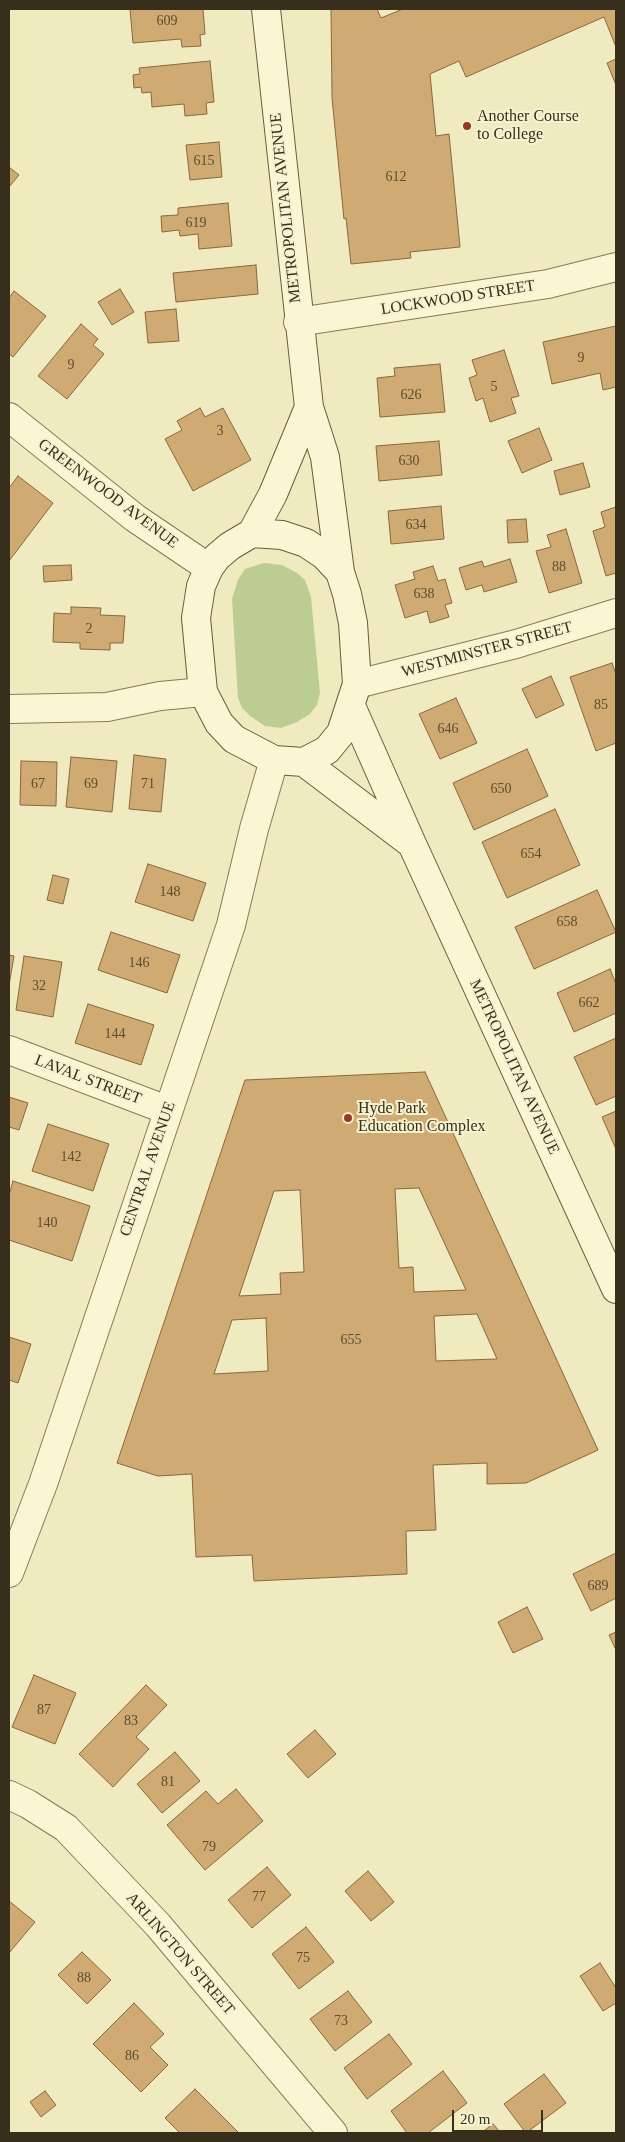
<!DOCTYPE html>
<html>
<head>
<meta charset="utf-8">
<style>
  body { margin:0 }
  #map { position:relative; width:625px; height:2142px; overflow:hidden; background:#efeabf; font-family:"Times New Roman",serif }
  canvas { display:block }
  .frame { position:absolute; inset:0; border:10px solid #372e1c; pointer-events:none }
  .scale { position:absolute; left:452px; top:2110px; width:91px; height:22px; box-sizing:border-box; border:2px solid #372e1c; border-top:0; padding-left:6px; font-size:15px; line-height:18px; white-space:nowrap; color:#372e1c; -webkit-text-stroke:4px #f6f2cf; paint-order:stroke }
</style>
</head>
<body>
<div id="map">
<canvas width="625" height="2142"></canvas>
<div class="frame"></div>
<div class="scale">20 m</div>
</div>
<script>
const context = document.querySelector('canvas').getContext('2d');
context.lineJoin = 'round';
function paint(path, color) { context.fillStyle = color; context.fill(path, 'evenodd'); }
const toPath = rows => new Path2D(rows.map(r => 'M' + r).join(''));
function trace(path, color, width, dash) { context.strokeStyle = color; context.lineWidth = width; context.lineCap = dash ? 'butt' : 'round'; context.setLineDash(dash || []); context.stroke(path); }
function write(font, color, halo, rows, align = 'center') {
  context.font = font + ' "Times New Roman",serif'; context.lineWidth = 4; context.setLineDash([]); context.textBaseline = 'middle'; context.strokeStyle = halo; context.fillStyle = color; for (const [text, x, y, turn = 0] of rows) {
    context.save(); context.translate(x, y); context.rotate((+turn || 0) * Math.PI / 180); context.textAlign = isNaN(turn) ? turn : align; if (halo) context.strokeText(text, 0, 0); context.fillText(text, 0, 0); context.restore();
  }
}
const green = toPath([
  [264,563,282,565,297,573,305,580,311,597,320,693,317,705,310,714,297,722,281,728,265,726,250,716,242,708,238,698,232,599,238,580,245,569]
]);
const building = toPath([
  [130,9,203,9,205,34,200,35,201,46,182,47,181,39,133,43,130,9],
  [331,9,377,9,381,18,403,9,616,9,616,47,604,17,466,77,459,61,430,74,436,136,449,134,460,247,410,252,411,258,351,264,346,218,344,219,332,98,331,9],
  [616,59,616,85,607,63,616,59],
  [210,61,214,102,206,103,207,114,185,116,184,104,152,107,151,92,142,93,141,87,134,88,133,75,140,74,139,68,210,61],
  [219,142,222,177,190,180,186,145,219,142],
  [9,167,19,175,9,187,9,167],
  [228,203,232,246,199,249,198,234,180,236,179,230,162,232,161,216,178,215,178,208,228,203],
  [256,265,258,294,176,302,173,273,256,265],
  [120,289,134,312,112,325,98,302,120,289],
  [14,291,46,316,13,357,9,354,9,298,14,291],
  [176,309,179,341,148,343,145,312,176,309],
  [81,324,98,339,93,345,104,354,67,399,38,376,81,324],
  [616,326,616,387,603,390,600,373,552,384,543,342,616,326],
  [504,350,519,396,511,398,516,413,490,422,483,398,476,401,469,378,477,375,472,360,504,350],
  [440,364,445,412,380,417,377,378,395,376,394,368,440,364],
  [200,408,205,417,223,408,251,460,193,491,165,439,182,430,177,421,200,408],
  [539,428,552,460,522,473,508,441,539,428],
  [439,441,442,475,379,481,376,446,439,441],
  [583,463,590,487,560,495,554,471,583,463],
  [18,476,53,503,9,561,9,488,18,476],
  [441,506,444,539,391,544,388,511,441,506],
  [616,507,616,573,606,576,593,531,605,527,601,512,616,507],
  [526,519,528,542,508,543,507,520,526,519],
  [566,529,582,583,549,593,536,551,551,547,547,535,566,529],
  [510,559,517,582,484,592,482,585,466,590,459,568,482,561,484,567,510,559],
  [71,565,72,580,44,582,43,566,71,565],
  [433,566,438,581,445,579,452,603,445,605,449,617,430,623,427,611,405,618,395,585,415,579,413,572,433,566],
  [71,607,101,608,100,615,125,616,123,643,110,643,110,650,80,649,80,643,53,642,54,613,71,614,71,607],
  [612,663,616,674,616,743,596,751,570,677,612,663],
  [551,676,564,705,536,718,522,689,551,676],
  [456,698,477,743,440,759,419,714,456,698],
  [527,749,548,796,474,830,453,783,527,749],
  [134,755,166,759,161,812,129,809,134,755],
  [71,757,117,761,112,812,66,807,71,757],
  [21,761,57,762,56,806,20,805,21,761],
  [555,809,580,865,507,898,482,842,555,809],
  [148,864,206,883,193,921,135,902,148,864],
  [53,875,69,879,63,904,47,900,53,875],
  [597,890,616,932,534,969,515,927,597,890],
  [111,932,180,955,167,993,98,970,111,932],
  [9,955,14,956,9,985,9,955],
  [24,956,62,962,53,1017,16,1010,24,956],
  [610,969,616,984,616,1013,574,1032,557,993,610,969],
  [88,1004,154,1025,141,1065,75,1043,88,1004],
  [616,1038,616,1096,596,1105,574,1057,616,1038],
  [425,1072,598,1450,526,1483,487,1484,487,1463,433,1465,436,1530,406,1531,407,1574,254,1581,252,1555,196,1557,192,1474,158,1476,117,1463,245,1080,425,1072],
  [419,1188,466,1290,414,1292,413,1267,399,1268,395,1189,419,1188],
  [300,1190,304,1272,280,1273,281,1294,239,1296,274,1191,300,1190],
  [477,1314,497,1359,436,1361,434,1316,477,1314],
  [266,1318,268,1371,214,1374,232,1320,266,1318],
  [9,1097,28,1103,19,1130,9,1127,9,1097],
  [616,1111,616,1149,602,1117,616,1111],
  [48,1124,109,1144,93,1191,32,1171,48,1124],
  [13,1181,90,1206,72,1261,9,1240,9,1195,13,1181],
  [9,1337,31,1344,18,1383,9,1380,9,1337],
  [616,1553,616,1598,591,1611,573,1574,616,1553],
  [527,1607,543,1639,513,1653,498,1622,527,1607],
  [616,1632,616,1650,609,1635,616,1632],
  [34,1675,76,1693,55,1744,12,1727,34,1675],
  [146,1685,167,1705,136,1737,149,1749,113,1787,79,1754,146,1685],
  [315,1730,336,1754,308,1778,287,1754,315,1730],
  [175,1752,200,1781,162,1813,137,1784,175,1752],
  [236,1789,263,1821,205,1870,167,1825,206,1791,218,1804,236,1789],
  [267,1867,291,1895,252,1928,228,1900,267,1867],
  [368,1871,394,1902,371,1921,345,1891,368,1871],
  [9,1901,35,1922,9,1953,9,1901],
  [306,1927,334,1962,299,1989,272,1954,306,1927],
  [82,1952,111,1980,87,2004,58,1975,82,1952],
  [600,1963,616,1988,616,2003,603,2011,580,1976,600,1963],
  [348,1991,372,2022,335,2051,310,2019,348,1991],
  [134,2003,164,2034,150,2047,168,2065,141,2092,93,2044,134,2003],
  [389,2034,412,2064,367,2099,344,2068,389,2034],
  [443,2071,467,2103,428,2133,407,2133,391,2111,443,2071],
  [544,2074,566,2103,526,2133,504,2104,544,2074],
  [195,2089,239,2133,180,2133,165,2118,195,2089],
  [45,2091,56,2105,41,2117,30,2102,45,2091],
  [493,2124,501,2133,481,2133,493,2124]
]);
const street = toPath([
  [298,322,548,284,616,267],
  [9,417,135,518,209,568],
  [357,684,516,644,616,613],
  [9,709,107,707,160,696,203,692],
  [9,1050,167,1110],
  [9,1573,43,1484,231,925,254,829,274,760],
  [9,1795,28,1804,66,1828,158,1925,333,2133]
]);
const secondary = toPath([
  [266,9,309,407,325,457,340,572],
  [252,533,282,535,306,543,324,555,340,572,347,594,353,623,357,684,341,733,327,750,304,762,274,760,234,739,219,723,203,692,196,618,201,586,209,568,217,557,230,546,252,533],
  [252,533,273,494,309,407],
  [351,706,412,844,616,1289],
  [304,762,408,841]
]);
const markers = [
  [467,126,5,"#993925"],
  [348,1118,5,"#993925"]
];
const numberNames = [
  ["609",167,21],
  ["615",204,161],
  ["612",396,177],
  ["619",196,223],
  ["9",581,358],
  ["9",71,365],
  ["5",494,387],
  ["626",411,395],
  ["3",220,431],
  ["630",409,461],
  ["634",416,525],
  ["88",559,567],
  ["638",424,594],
  ["2",89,629],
  ["85",601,705],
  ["646",448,729],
  ["67",38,784],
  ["69",91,784],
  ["71",148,784],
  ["650",501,789],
  ["654",531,854],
  ["148",170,892],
  ["658",567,922],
  ["146",139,963],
  ["32",39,986],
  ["662",589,1003],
  ["144",115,1034],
  ["142",71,1157],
  ["140",47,1223],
  ["655",351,1340],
  ["689",598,1586],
  ["87",44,1710],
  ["83",131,1721],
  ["81",168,1782],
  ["79",209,1847],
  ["77",259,1897],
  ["75",303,1958],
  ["88",84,1978],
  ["73",341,2021],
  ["86",132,2056]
];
const poiNames = [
  ["Another Course",477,117],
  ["to College",477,135],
  ["Hyde Park",358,1109],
  ["Education Complex",358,1127]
];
const streetNames = [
  ["METROPOLITAN AVENUE",286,208,-96],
  ["LOCKWOOD STREET",458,298,-9],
  ["GREENWOOD AVENUE",108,494,37],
  ["WESTMINSTER STREET",487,650,-15],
  ["METROPOLITAN AVENUE",514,1067,65],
  ["LAVAL STREET",88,1080,21],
  ["CENTRAL AVENUE",148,1169,-71],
  ["ARLINGTON STREET",180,1954,49]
];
paint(green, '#bccd93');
paint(building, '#cfaa73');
trace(building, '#88683c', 1);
trace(street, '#887a57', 30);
trace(secondary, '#6a5b3a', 30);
trace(street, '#faf5d2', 28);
trace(secondary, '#faf5d2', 28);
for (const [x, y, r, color] of markers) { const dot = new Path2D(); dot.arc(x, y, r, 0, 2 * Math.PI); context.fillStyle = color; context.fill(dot); trace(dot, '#f6f2cf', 2); }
write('14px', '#5d4d32', null, numberNames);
write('16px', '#372e1c', '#f6f2cf', poiNames, 'left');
write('16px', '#372e1c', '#f6f2cf', streetNames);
</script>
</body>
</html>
